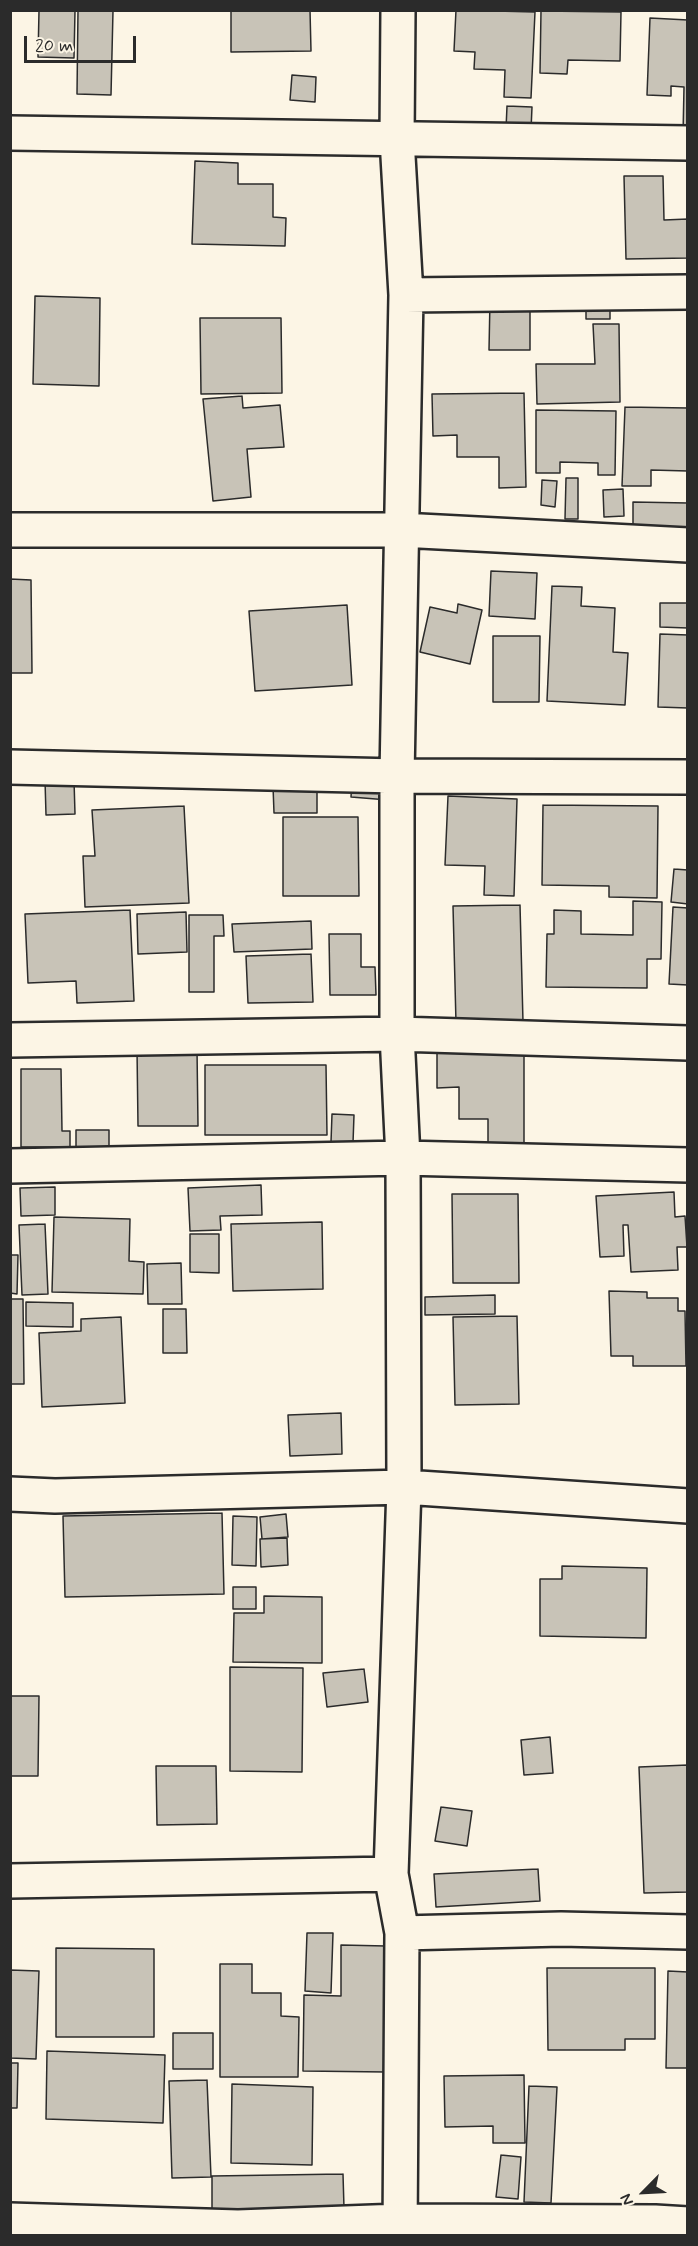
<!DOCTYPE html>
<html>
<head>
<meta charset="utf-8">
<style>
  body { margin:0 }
  #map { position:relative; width:698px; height:2246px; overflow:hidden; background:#fcf5e5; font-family:Mynerve,sans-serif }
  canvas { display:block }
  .frame { position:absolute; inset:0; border:12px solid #2b2b2b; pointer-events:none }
  .north { position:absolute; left:614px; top:2162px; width:60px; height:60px; -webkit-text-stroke:4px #fcf5e5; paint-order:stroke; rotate:246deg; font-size:16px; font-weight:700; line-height:24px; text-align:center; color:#2b2b2b }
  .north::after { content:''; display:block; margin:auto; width:21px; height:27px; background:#2b2b2b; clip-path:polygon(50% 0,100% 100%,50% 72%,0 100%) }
  .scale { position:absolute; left:24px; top:36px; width:112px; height:27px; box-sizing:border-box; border:3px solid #2b2b2b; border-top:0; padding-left:8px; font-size:18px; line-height:21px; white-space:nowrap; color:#2b2b2b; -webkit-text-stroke:4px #fcf5e5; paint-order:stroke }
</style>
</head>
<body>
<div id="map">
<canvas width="698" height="2246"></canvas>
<div class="frame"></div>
<div class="north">N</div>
<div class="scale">20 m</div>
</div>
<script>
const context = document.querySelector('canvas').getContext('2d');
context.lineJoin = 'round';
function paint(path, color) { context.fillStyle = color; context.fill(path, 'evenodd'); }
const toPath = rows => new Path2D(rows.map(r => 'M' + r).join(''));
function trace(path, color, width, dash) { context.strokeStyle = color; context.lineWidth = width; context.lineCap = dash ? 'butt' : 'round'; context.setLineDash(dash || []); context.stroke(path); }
const building = toPath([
  [78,10,113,11,111,95,77,94,78,10],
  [231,10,310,10,311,51,231,52,231,10],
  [456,10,535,12,531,98,504,97,505,70,474,69,475,52,454,51,456,10],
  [39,11,75,11,74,58,38,57,39,11],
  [541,11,621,12,620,61,568,60,567,74,540,73,541,11],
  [650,18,688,20,688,135,683,135,684,87,671,86,671,96,647,95,650,18],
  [292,75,316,77,315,102,290,100,292,75],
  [507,106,532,107,531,130,506,129,507,106],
  [195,161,238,163,238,184,273,184,273,217,286,218,285,246,192,244,195,161],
  [624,176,663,176,664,220,688,219,688,258,626,259,624,176],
  [35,296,100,298,99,386,33,384,35,296],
  [610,297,610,319,586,319,586,298,610,297],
  [490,300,530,301,530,350,489,350,490,300],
  [200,318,281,318,282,393,201,394,200,318],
  [593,324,619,324,620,402,537,404,536,364,595,364,593,324],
  [524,393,526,487,499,488,499,457,457,457,457,435,433,436,432,394,524,393],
  [242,396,243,408,280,405,284,447,247,449,251,497,213,501,203,399,242,396],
  [625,407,688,408,688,471,651,470,651,486,622,486,625,407],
  [536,410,616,411,615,475,598,475,598,463,560,462,560,473,536,473,536,410],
  [566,478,578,478,578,519,565,519,566,478],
  [542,480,557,481,555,507,541,505,542,480],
  [623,489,624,516,604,517,603,490,623,489],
  [633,502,688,503,688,530,633,530,633,502],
  [491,571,537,573,535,619,489,616,491,571],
  [10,579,31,580,32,673,10,673,10,579],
  [552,586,582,587,581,606,615,608,613,652,628,653,625,705,547,701,552,586],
  [660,603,688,603,688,628,660,627,660,603],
  [458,604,482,610,470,664,420,652,430,607,457,613,458,604],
  [347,605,352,685,255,691,249,611,347,605],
  [660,634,688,635,688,708,658,707,660,634],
  [493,636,540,636,539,702,493,702,493,636],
  [352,779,390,782,388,800,351,797,352,779],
  [45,780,74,780,75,814,46,815,45,780],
  [273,786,317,786,317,813,274,813,273,786],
  [448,796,517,799,514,896,484,895,485,866,445,865,448,796],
  [543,805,658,806,657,898,609,897,609,886,542,885,543,805],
  [184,806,189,903,85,907,83,856,95,856,92,810,184,806],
  [283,817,358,817,359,896,283,896,283,817],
  [674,869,688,870,688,904,671,902,674,869],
  [633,901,662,902,661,959,647,959,647,988,546,987,547,934,554,934,554,910,581,911,581,934,633,935,633,901],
  [520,905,523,1022,456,1023,453,906,520,905],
  [673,907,688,908,688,985,669,984,673,907],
  [130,910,134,1001,77,1003,76,981,28,983,25,914,130,910],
  [186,912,187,952,138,954,137,914,186,912],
  [189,915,223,915,224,936,214,936,214,992,189,992,189,915],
  [311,921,312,949,234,952,232,924,311,921],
  [329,934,361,934,361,967,375,967,376,995,330,995,329,934],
  [311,954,313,1002,248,1003,246,956,311,954],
  [524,1048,524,1146,488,1147,488,1119,459,1119,459,1087,437,1088,437,1049,524,1048],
  [137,1049,197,1049,198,1126,138,1126,137,1049],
  [205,1065,326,1065,327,1135,205,1135,205,1065],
  [21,1069,61,1069,62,1131,70,1131,70,1147,21,1147,21,1069],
  [332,1114,354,1115,353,1143,331,1142,332,1114],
  [76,1130,109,1130,109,1151,76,1151,76,1130],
  [261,1185,262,1215,220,1216,221,1230,190,1231,188,1188,261,1185],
  [55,1187,55,1215,21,1216,20,1188,55,1187],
  [674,1192,675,1217,685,1216,687,1247,677,1247,678,1270,631,1272,628,1225,623,1225,624,1256,600,1257,596,1196,674,1192],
  [452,1194,518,1194,519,1283,453,1283,452,1194],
  [54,1217,130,1219,129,1261,144,1262,143,1294,52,1292,54,1217],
  [322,1222,323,1289,233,1291,231,1224,322,1222],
  [45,1224,48,1294,22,1295,19,1225,45,1224],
  [190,1234,219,1234,219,1273,190,1272,190,1234],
  [10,1255,18,1255,17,1294,10,1293,10,1255],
  [181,1263,182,1304,148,1304,147,1264,181,1263],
  [609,1291,647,1292,647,1298,678,1298,678,1311,685,1311,686,1366,633,1366,633,1356,611,1356,609,1291],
  [495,1295,495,1314,425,1315,425,1297,495,1295],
  [10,1299,23,1299,24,1384,10,1384,10,1299],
  [26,1302,73,1303,73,1327,26,1326,26,1302],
  [163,1309,186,1309,187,1353,163,1353,163,1309],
  [517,1316,519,1404,455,1405,453,1317,517,1316],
  [121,1317,125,1403,42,1407,39,1333,81,1331,81,1319,121,1317],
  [341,1413,342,1454,290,1456,288,1415,341,1413],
  [222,1513,224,1594,65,1597,63,1516,222,1513],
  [286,1514,288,1537,262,1539,260,1517,286,1514],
  [233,1516,257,1517,256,1566,232,1565,233,1516],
  [287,1538,288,1565,261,1567,260,1539,287,1538],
  [562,1566,647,1568,646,1638,540,1636,540,1579,562,1579,562,1566],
  [233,1587,256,1587,256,1609,233,1609,233,1587],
  [264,1596,322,1597,322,1663,233,1662,234,1613,264,1613,264,1596],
  [230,1667,303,1668,302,1772,230,1771,230,1667],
  [364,1669,368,1702,327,1707,323,1673,364,1669],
  [10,1696,39,1696,38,1776,10,1776,10,1696],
  [550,1737,553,1773,524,1775,521,1740,550,1737],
  [688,1765,688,1892,644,1893,639,1767,688,1765],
  [156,1766,216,1766,217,1824,157,1825,156,1766],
  [441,1807,472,1811,467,1846,435,1841,441,1807],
  [538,1869,540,1901,436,1907,434,1874,538,1869],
  [307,1933,333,1933,331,1993,305,1991,307,1933],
  [341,1945,386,1946,386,2072,303,2071,304,1995,341,1996,341,1945],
  [56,1948,154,1949,154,2037,56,2037,56,1948],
  [220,1964,252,1964,252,1993,281,1993,281,2016,299,2017,298,2077,220,2077,220,1964],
  [547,1968,655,1968,655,2039,625,2039,625,2050,548,2050,547,1968],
  [10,1970,39,1971,36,2059,10,2058,10,1970],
  [668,1971,688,1972,688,2068,666,2068,668,1971],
  [173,2033,213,2033,213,2069,173,2069,173,2033],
  [47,2051,165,2055,163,2123,46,2119,47,2051],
  [10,2063,18,2063,17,2108,10,2108,10,2063],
  [524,2075,525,2143,493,2143,493,2126,445,2127,444,2076,524,2075],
  [207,2080,211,2177,172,2178,169,2081,207,2080],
  [232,2084,313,2087,312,2165,231,2163,232,2084],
  [529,2086,557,2087,551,2203,524,2202,529,2086],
  [501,2155,521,2157,518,2199,496,2197,501,2155],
  [343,2174,344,2208,212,2210,212,2176,343,2174]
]);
const minor = toPath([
  [398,10,397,139,406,295,397,776,397,1034,403,1158,404,1487,391,1874,402,1933,400,2236],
  [10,133,688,143],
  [406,295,688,292],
  [10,530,401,530,688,545],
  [10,767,397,776,688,777],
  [10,1040,397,1034,688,1043],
  [10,1166,403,1158,688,1165],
  [10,1494,55,1496,404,1487,688,1506],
  [10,1881,391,1874],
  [402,1933,561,1929,688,1932],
  [10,2220,238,2227,400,2221,655,2222,688,2224]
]);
paint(building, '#c8c3b7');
trace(building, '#2b2b2b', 1.5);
trace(minor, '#2b2b2b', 38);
trace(minor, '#fcf5e5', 33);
</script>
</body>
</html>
